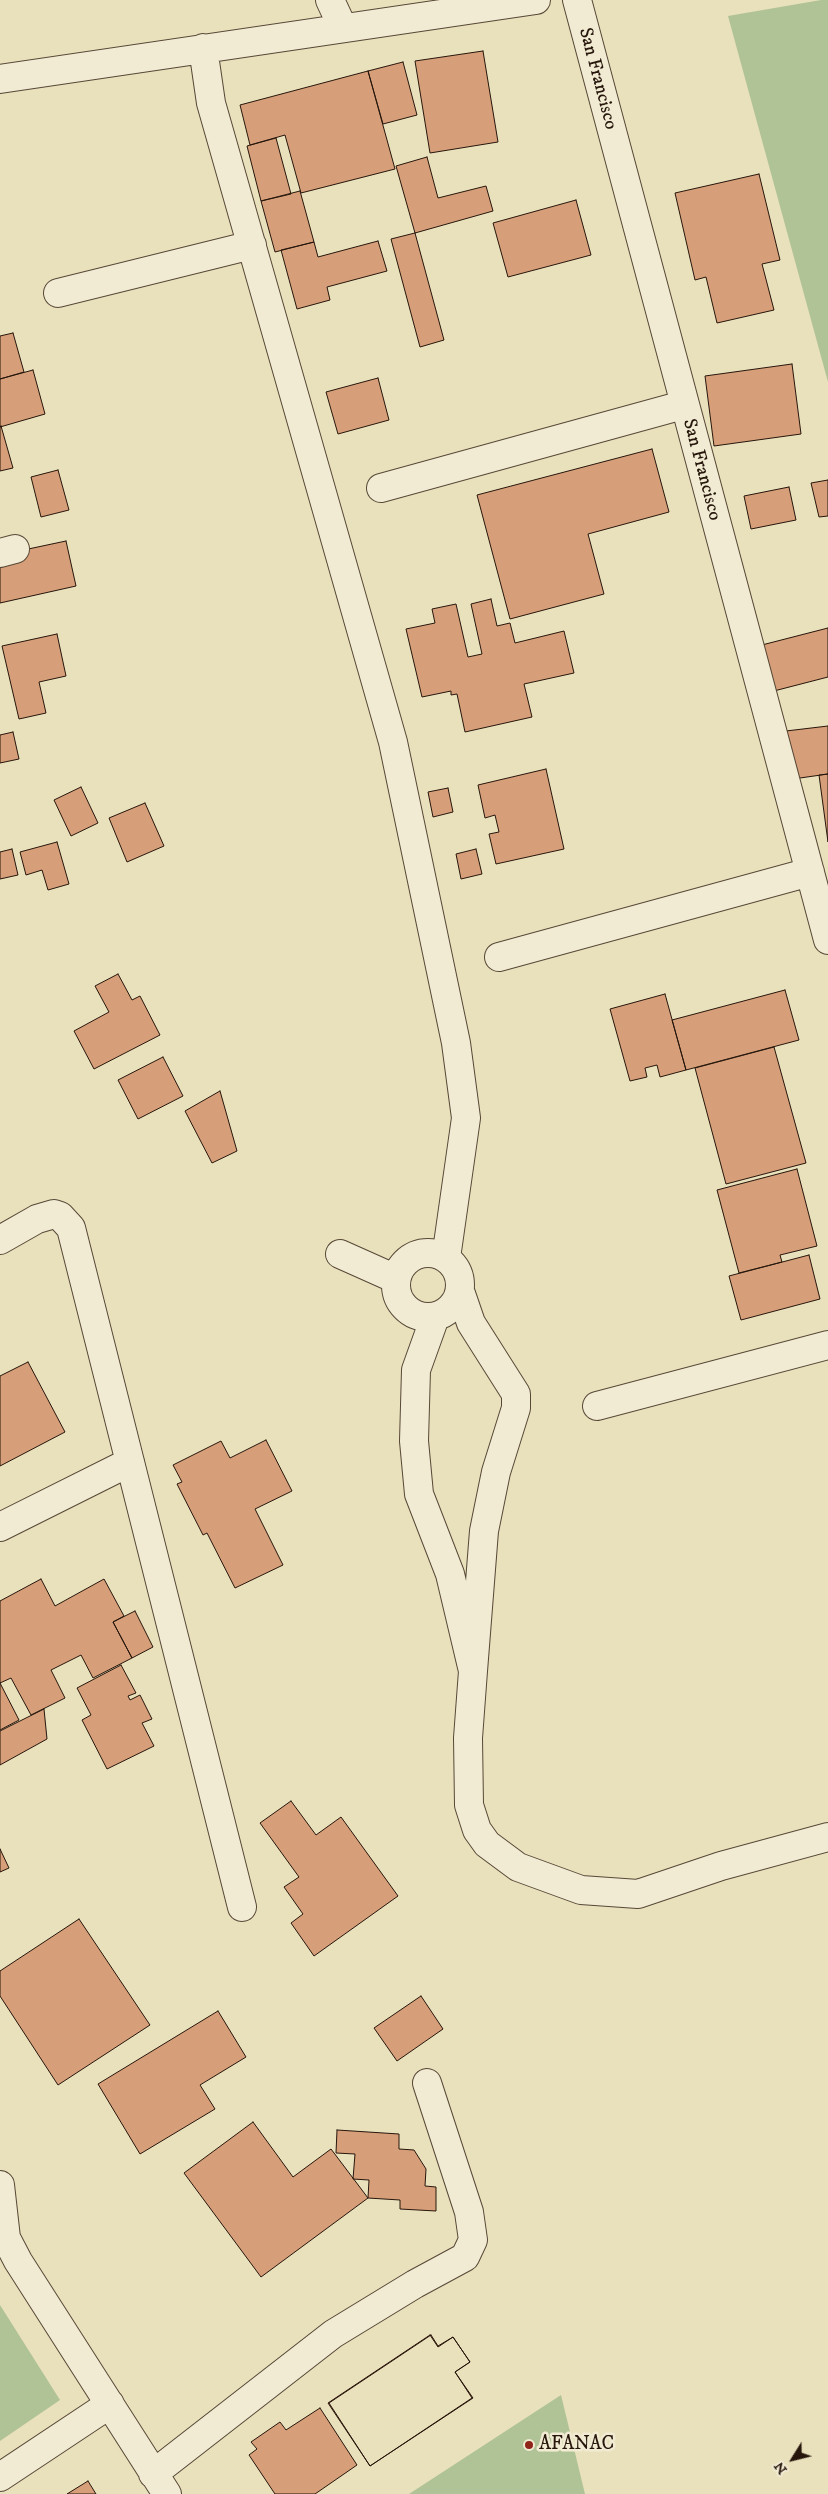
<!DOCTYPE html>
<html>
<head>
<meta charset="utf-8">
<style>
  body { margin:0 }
  #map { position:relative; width:828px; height:2494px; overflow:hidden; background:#e9e0bc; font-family:"IM FELL DW Pica",serif }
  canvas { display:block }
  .north { position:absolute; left:768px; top:2434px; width:50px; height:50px; -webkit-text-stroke:4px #f1ebd3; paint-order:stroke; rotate:234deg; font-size:14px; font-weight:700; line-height:20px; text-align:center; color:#26160b }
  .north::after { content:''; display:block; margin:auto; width:18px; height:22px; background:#26160b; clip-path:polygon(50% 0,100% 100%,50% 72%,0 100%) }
</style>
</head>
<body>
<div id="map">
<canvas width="828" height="2494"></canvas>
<div class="north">N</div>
</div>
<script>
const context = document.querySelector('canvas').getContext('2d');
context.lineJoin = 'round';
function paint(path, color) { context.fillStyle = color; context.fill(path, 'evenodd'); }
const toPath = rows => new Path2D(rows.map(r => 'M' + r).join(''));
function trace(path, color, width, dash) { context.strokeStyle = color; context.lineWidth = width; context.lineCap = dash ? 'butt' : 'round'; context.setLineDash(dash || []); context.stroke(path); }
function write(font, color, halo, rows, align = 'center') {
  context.font = font + ' "IM FELL DW Pica",serif'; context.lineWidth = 5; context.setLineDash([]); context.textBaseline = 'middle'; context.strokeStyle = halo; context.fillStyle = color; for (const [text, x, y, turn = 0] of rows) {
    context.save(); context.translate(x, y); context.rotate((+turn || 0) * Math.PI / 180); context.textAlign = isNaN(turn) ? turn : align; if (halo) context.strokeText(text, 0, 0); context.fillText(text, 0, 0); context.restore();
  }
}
const green = toPath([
  [821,0,828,0,828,382,728,16],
  [0,2305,60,2400,0,2441],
  [561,2395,585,2494,409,2494]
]);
const building = toPath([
  [483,51,498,142,430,153,415,61,483,51],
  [403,62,417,115,383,124,368,71,403,62],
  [368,71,395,169,301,193,285,135,250,145,240,105,368,71],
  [276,138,291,194,261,201,247,146,276,138],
  [427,157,438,198,486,186,493,211,415,233,396,166,427,157],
  [759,174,780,260,762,264,774,310,717,323,706,277,695,280,675,193,759,174],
  [300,191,314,242,275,252,261,201,300,191],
  [576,200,591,255,508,277,493,223,576,200],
  [415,233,444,340,420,347,391,239,415,233],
  [378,241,387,271,327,287,330,300,297,309,281,250,314,242,318,257,378,241],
  [13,333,24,372,0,379,0,336,13,333],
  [792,364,801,434,714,446,705,376,792,364],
  [33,370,45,414,0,427,0,379,33,370],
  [378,378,389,420,338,434,326,392,378,378],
  [1,426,13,468,0,471,0,427,1,426],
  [652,449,669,512,588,534,604,594,510,619,477,495,652,449],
  [58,470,69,510,41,517,31,477,58,470],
  [828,480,828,516,819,517,811,483,828,480],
  [789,487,796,520,751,529,744,496,789,487],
  [66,541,76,586,0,603,0,555,66,541],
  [491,599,497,626,510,623,515,643,564,631,574,673,524,684,532,717,465,732,457,694,451,695,451,691,422,697,406,629,435,623,432,609,456,604,468,657,482,654,471,604,491,599],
  [828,628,828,677,770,692,758,646,828,628],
  [57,634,66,676,39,682,46,713,19,719,2,646,57,634],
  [828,726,828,774,793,779,786,731,828,726],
  [13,732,19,759,0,763,0,735,13,732],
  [546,769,564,849,496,864,489,834,499,832,495,815,485,818,478,785,546,769],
  [828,774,828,842,819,775,828,774],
  [81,787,98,823,71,836,54,800,81,787],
  [448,788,453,812,433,817,428,792,448,788],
  [145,803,164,846,127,862,109,818,145,803],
  [57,842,69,884,48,890,42,870,26,875,20,852,57,842],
  [12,849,18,875,0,879,0,852,12,849],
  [476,849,482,874,461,879,456,854,476,849],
  [118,974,132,1000,140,996,160,1035,94,1069,74,1031,109,1012,95,986,118,974],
  [785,990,799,1040,686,1070,672,1020,785,990],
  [665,994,686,1070,660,1077,657,1065,645,1068,647,1077,630,1081,610,1009,665,994],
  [774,1047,806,1163,726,1184,695,1068,774,1047],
  [163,1057,183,1096,138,1119,118,1080,163,1057],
  [220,1091,237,1151,212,1163,185,1111,220,1091],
  [797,1169,817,1246,780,1255,782,1262,739,1273,717,1190,797,1169],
  [809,1255,820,1299,741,1320,729,1276,809,1255],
  [28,1362,65,1432,0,1466,0,1376,28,1362],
  [266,1440,292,1491,255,1509,283,1565,235,1588,207,1533,203,1535,177,1484,182,1482,173,1465,221,1441,230,1458,266,1440],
  [41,1579,55,1606,104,1579,124,1616,113,1622,132,1658,93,1678,81,1655,51,1670,65,1698,31,1715,11,1678,0,1683,0,1601,41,1579],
  [135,1611,153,1647,132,1658,113,1622,135,1611],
  [121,1665,136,1693,128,1696,130,1700,140,1695,152,1719,142,1723,154,1746,107,1769,82,1720,91,1715,77,1688,121,1665],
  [0,1683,19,1720,0,1730,0,1683],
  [44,1709,47,1739,0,1765,0,1731,44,1709],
  [291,1801,316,1835,341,1817,398,1896,314,1956,291,1923,303,1914,284,1887,299,1877,260,1823,291,1801],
  [0,1849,9,1868,0,1872,0,1849],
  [79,1919,150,2025,58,2085,0,1996,0,1971,79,1919],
  [421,1996,443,2029,397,2061,374,2028,421,1996],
  [218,2011,246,2057,200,2085,215,2109,140,2154,98,2084,218,2011],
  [253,2122,293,2177,331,2149,368,2198,261,2277,184,2173,253,2122],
  [337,2130,399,2134,399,2149,414,2150,426,2169,425,2186,436,2187,436,2211,400,2209,400,2200,368,2198,369,2180,353,2179,355,2154,336,2153,337,2130],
  [430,2335,438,2347,453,2337,470,2362,455,2372,473,2398,370,2466,328,2403,430,2335],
  [431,2335,438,2346,453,2337,470,2362,455,2372,472,2398,370,2466,329,2403,431,2335],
  [320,2408,357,2465,315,2494,275,2494,249,2455,257,2449,251,2442,280,2422,286,2430,320,2408],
  [88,2481,96,2494,67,2494,88,2481]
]);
const minor = toPath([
  [330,0,343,28],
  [577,0,828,940],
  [203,48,211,103,393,742,456,1043,466,1118,446,1258],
  [0,79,536,0],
  [58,293,252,245],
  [381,488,683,405],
  [0,553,15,549],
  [499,957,810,872],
  [0,1240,37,1219,54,1214,60,1216,71,1228,242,1907],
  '396 1285a32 32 0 1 1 64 0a32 32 0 1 1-64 0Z',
  [340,1254,396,1279],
  [435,1317,416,1370,414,1441,419,1494,450,1574,473,1671,484,1531,496,1472,516,1408,516,1394,471,1323,460,1291],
  [597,1406,828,1345],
  [0,1527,130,1462],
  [473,1671,468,1738,469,1805,477,1830,487,1844,518,1867,581,1890,638,1894,721,1866,828,1837],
  [0,2185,6,2238,18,2261,167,2494],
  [153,2474,333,2334,415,2284,465,2257,473,2240,469,2212,427,2083],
  [0,2477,110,2404]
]);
const markers = [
  [529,2445,5,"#8f2418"]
];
const streetNames = [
  ["San Francisco",597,79,75],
  ["San Francisco",701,470,75]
];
const poiNames = [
  ["AFANAC",539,2445]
];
paint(green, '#b0c396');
paint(building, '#d69e79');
trace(building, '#26160b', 1);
trace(minor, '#574837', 30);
trace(minor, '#f1ebd3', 28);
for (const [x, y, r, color] of markers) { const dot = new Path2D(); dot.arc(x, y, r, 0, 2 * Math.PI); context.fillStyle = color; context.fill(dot); trace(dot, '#f1ebd3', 2); }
write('19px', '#26160b', '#f1ebd3', streetNames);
write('19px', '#26160b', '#f1ebd3', poiNames, 'left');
</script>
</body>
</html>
